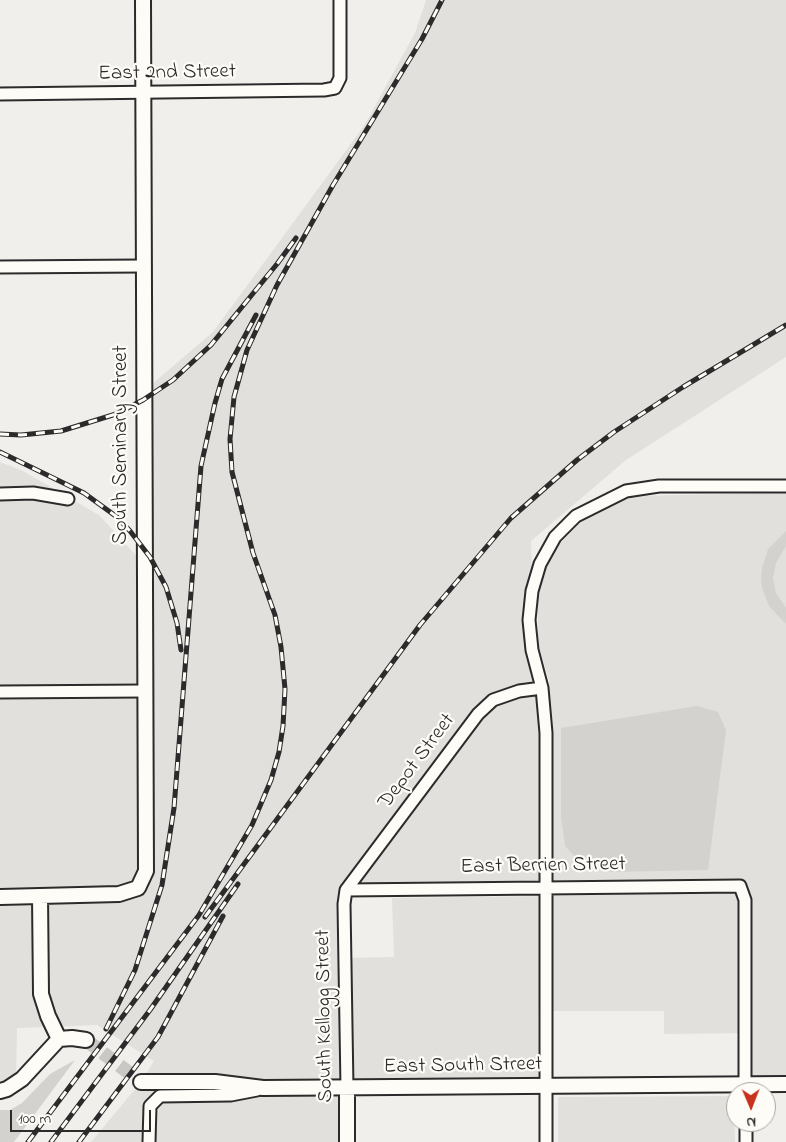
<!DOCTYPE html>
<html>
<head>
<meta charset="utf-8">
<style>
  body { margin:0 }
  #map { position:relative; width:786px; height:1142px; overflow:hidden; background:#f0efeb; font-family:"Indie Flower",sans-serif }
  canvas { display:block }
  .north { position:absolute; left:726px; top:1082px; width:50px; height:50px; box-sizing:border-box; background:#fdfcf7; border:1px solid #a9a8a5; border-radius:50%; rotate:179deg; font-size:14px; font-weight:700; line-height:20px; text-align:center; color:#2b2b2b }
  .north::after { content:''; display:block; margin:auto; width:18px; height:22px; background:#c8321e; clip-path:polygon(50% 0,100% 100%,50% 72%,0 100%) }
  .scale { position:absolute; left:10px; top:1110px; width:141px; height:22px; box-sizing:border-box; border:2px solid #2b2b2b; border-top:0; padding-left:6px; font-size:15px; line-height:18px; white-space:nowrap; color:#2b2b2b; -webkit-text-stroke:4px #fdfcf7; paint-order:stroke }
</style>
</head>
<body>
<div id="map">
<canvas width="786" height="1142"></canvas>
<div class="north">N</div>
<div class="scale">100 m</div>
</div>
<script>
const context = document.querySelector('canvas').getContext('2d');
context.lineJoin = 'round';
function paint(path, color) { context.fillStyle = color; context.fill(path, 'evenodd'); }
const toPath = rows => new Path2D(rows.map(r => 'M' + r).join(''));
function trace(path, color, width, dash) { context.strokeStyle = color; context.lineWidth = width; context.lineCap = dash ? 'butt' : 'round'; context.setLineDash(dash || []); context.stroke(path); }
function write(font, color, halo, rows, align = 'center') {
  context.font = font + ' "Indie Flower",sans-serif'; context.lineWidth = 4.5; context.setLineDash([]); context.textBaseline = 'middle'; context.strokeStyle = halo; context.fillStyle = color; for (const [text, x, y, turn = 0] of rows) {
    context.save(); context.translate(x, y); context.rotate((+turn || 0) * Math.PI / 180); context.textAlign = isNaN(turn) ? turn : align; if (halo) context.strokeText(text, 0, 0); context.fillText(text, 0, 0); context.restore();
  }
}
const built = toPath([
  [426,0,786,0,786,357,626,460,531,541,532,591,529,620,542,688,545,887,346,890,345,958,394,957,392,898,553,896,549,680,538,644,538,590,552,552,586,517,631,496,786,493,786,1077,752,1077,752,1033,664,1034,664,1011,538,1011,538,1079,446,1081,347,1088,347,1142,91,1142,141,1082,154,1061,97,1025,17,1028,16,1077,0,1084,0,462,23,471,99,515,144,564,152,578,151,385,213,332,364,126,415,33],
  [734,1096,735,1142,558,1142,558,1097]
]);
const green = toPath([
  [786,531,786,546,776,563,773,578,776,593,786,608,786,624,769,606,762,588,761,578,762,568,768,549],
  [697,706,718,712,726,730,708,870,612,872,583,865,565,846,561,817,561,728],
  [75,1060,14,1142,0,1142,0,1110,10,1110,22,1103,50,1074]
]);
const tertiaryTunnel = toPath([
  [86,1040,141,1082]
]);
const minor = toPath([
  [0,94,324,90,335,88,340,78,340,0],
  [0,267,142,266],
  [0,494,33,493,68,499],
  [0,692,144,691],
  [346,890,740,886,745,900,745,1092],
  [347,1088,344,904,346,890,478,714,493,700,519,691,542,688],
  [746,1122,746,1142],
  [149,1142,150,1106,160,1096,231,1095,257,1090],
  [546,1142,546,733,542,688,532,650,529,620,532,591,540,564,555,537,576,516,626,491,659,486,786,486]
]);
const tertiary = toPath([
  [40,896,41,994,48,1016,59,1039],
  [0,897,119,894,138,888,146,871,143,0],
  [141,1082,215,1082,263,1088,786,1084],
  [347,1088,347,1142],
  [0,1091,7,1089,22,1079,59,1039,72,1038,86,1040]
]);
const rail = toPath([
  [0,434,21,435,61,431,116,414,143,400,173,380,211,345,277,264,296,238],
  [0,452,84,493,117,517,130,531,150,557,166,587,177,623,181,650],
  [205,917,420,625,511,518,577,460,614,432,683,387,786,325],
  [106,1029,135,970,162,885,174,808,201,466,215,403,222,379,256,315],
  [28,1142,199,915,252,825,271,780,279,752,283,726,285,689,281,647,275,615,253,553,232,472,230,439,234,397,247,350,277,285,333,185,422,39,442,0],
  [51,1142,150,1010,238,884],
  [79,1142,158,1037,223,916]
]);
const streetNames = [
  ["East 2nd Street",167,74,-1],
  ["South Seminary Street",123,445,-90],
  ["Depot Street",418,762,-53],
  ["East Berrien Street",543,867,-1],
  ["South Kellogg Street",326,1016,-91],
  ["East South Street",463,1067,-1]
];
paint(built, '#e1e0dc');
paint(green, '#d3d2cf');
trace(tertiaryTunnel, '#c9c8c5', 14, [14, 7]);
trace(minor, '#2b2b2b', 15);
trace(tertiary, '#2b2b2b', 18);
trace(minor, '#fdfcf7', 11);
trace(tertiary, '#fdfcf7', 14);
trace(rail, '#2b2b2b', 5);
trace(rail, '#fdfcf7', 3, [9]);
write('21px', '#2b2b2b', '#fdfcf7', streetNames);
</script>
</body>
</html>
